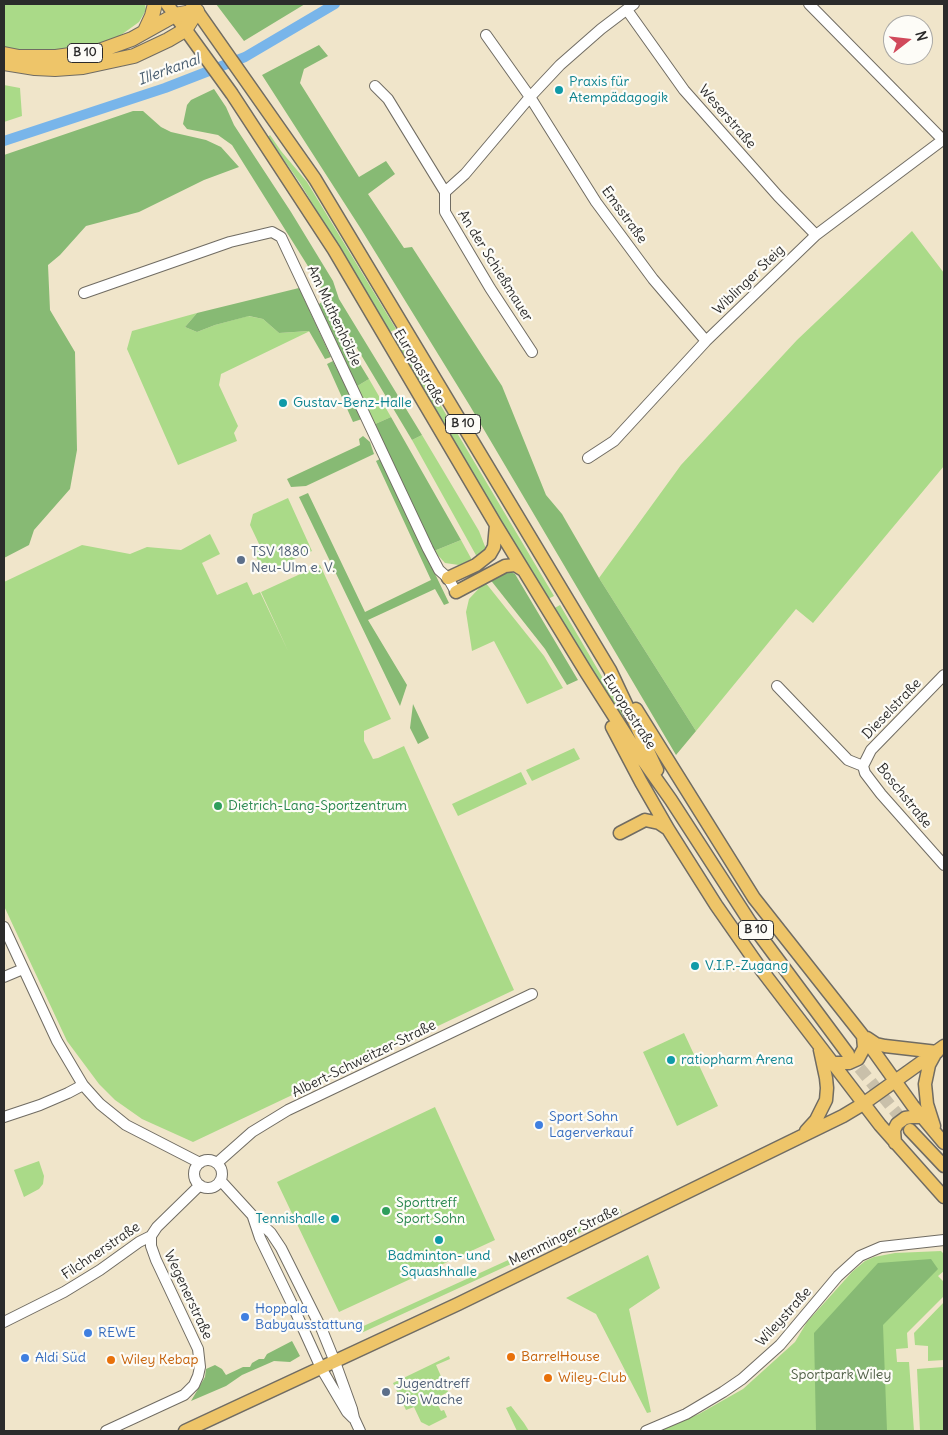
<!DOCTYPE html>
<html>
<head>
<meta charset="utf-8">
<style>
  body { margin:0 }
  #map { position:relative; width:948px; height:1435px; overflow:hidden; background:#f0e5ca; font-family:Delius,sans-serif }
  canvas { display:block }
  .frame { position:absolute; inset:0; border:5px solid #2b2b2b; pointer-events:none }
  .north { position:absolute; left:883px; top:15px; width:50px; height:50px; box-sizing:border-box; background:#fdfcf7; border:1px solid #a9a8a5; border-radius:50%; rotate:74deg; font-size:14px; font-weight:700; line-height:20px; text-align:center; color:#2b2b2b }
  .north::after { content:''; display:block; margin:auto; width:18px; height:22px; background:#d1495b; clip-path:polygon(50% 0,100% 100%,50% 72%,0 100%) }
</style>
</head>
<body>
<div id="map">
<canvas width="948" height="1435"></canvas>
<div class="frame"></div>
<div class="north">N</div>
</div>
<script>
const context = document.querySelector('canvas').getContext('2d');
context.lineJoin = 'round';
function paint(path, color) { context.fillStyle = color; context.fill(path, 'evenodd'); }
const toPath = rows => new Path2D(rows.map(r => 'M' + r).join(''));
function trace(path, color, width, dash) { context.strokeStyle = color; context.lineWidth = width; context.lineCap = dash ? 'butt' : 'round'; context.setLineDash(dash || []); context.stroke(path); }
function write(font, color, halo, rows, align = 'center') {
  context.font = font + ' Delius,sans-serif'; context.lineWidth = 4.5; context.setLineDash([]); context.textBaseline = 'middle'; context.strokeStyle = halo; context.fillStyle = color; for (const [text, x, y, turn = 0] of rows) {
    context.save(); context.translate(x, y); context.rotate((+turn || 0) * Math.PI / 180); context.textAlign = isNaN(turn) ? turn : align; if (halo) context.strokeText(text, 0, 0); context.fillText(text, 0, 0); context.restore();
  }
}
const green = toPath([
  [4,4,145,4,146,10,139,22,121,35,98,45,23,53,4,50],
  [4,85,20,88,22,116,4,122],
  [270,135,281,151,307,182,396,329,390,332,300,183,268,137],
  [912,231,944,273,944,466,813,623,796,609,696,731,599,578,681,465,797,340],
  [197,313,185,327,197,332,215,325,248,316,263,319,279,333,310,331,221,374,219,385,238,426,234,433,237,441,178,465,127,349,132,331],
  [400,337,554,596,548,599,393,341],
  [369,379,391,417,373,425,354,388],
  [422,435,479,531,486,549,477,557,412,440],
  [288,498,312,551,264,573,253,550,260,546,250,525,253,514],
  [210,534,220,554,202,563,217,595,247,582,253,595,260,592,288,651,261,592,320,565,391,719,364,731,364,741,373,759,378,758,404,746,514,990,193,1142,142,1119,115,1100,99,1084,67,1041,4,906,4,582,82,545,130,554,147,547,181,550],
  [461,540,472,560,459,565,445,563,434,551],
  [485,582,544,656,563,688,527,704,494,641,472,651,466,612,469,599],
  [560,605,611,692,631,727,628,729,553,609],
  [574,748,580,759,532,781,526,770],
  [521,772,527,784,458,816,452,804],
  [684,1033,718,1106,677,1126,643,1052],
  [435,1107,495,1240,339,1312,277,1182],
  [39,1161,44,1176,43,1184,39,1189,24,1197,14,1170],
  [620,1209,622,1213,359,1334,357,1329],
  [941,1251,944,1254,944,1271,938,1276,944,1282,944,1296,907,1333,908,1348,896,1349,897,1362,909,1362,914,1431,658,1431,699,1414,743,1389,795,1342,807,1322,852,1272,865,1261,874,1257,895,1253],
  [648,1255,660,1288,629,1309,651,1412,647,1413,596,1314,566,1298],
  [944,1302,944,1360,928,1361,928,1346,915,1345,914,1333],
  [449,1356,450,1359,436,1365,448,1392,435,1399,441,1411,444,1410,447,1417,429,1426,421,1422,414,1407,406,1410,393,1383],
  [944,1367,944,1431,920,1431,917,1369],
  [511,1406,524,1423,529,1431,517,1431,506,1408]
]);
const forest = toPath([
  [216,4,305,4,244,41],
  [319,45,328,56,304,69,300,83,359,177,386,161,395,174,368,194,404,248,412,247,502,386,546,495,562,514,599,578,696,731,676,755,470,406,361,229,262,75],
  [214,89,226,107,234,125,291,212,333,281,339,299,422,435,412,440,306,263,232,145,218,135,187,129,183,124,187,105,191,100],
  [133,111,143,111,161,127,171,132,206,140,221,147,239,167,204,180,139,212,86,226,60,255,48,265,50,310,75,352,77,450,70,489,34,530,29,545,4,558,4,155],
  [299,288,331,357,325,359,309,331,279,333,263,319,249,316,215,325,197,332,185,327,197,313],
  [322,302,369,379,354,388,316,306],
  [333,361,362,419,353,422,327,364],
  [391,417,461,540,434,551,373,425],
  [363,436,370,442,374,454,306,486,291,487,287,479,360,445,359,439],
  [380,459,449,603,444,605,435,589,368,620,407,685,400,706,299,497,308,493,365,612,431,580,376,461],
  [508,570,515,574,578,680,567,685,545,649,489,578],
  [413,704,429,738,418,744,410,728],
  [931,1259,938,1269,883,1325,887,1431,816,1431,814,1333,878,1263],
  [292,1341,300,1356,290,1362,274,1361,242,1375,226,1386,191,1401,205,1377,206,1369,215,1365,222,1369,226,1375,243,1367,250,1367,252,1363,259,1359,264,1359,267,1354]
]);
const canal = toPath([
  [4,141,165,88,245,57,335,4]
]);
const majorTunnel = toPath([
  [848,1054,908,1127]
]);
const minor = toPath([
  [809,4,944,141],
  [627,10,684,90,778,196,816,235],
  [486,35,530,97,596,202,653,279,706,341],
  [375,86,388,99,445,192,445,212,490,288,532,352],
  [445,192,465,174,530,97,560,65,601,29,634,4],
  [84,293,230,242,272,232,281,237,428,549,439,570,448,578,456,592],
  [588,458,614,441,706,341,816,235,944,139],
  [777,686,848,760,863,766],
  [863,766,865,773,881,794,944,865],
  [863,766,871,750,944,675],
  [4,927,57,1041,83,1085,100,1104,126,1125,200,1163],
  [4,977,23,969],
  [4,1117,40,1105,68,1093,83,1085],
  '194 1174a14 14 0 1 1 28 0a14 14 0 1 1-28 0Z',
  [217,1163,252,1132,288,1110,532,994],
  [221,1181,253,1216,271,1233,281,1248,322,1330,335,1362,352,1409,354,1418,360,1431],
  [253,1217,260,1238,291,1302,321,1368,347,1412,353,1418],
  [4,1322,64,1292,100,1270,139,1242,151,1236,157,1227,200,1185],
  [106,1431,184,1395,194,1385,198,1376,200,1367,198,1349,156,1260,151,1246,151,1236],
  [646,1431,686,1414,723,1392,742,1379,780,1345,838,1276,860,1256,881,1247,944,1240]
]);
const major = toPath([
  [167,4,232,94,334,250,496,525,586,672,635,749,671,800,750,922,848,1054],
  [192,4,315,179,610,670,657,770],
  [448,578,476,565,490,554,494,547,496,525],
  [456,592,505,566,515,565,523,570],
  [636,709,754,898,863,1036,913,1106,944,1143],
  [612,727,641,782,668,829,716,905,760,968,880,1125,944,1197],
  [620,833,645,820,659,823,668,829],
  [867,1038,876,1044,885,1046,937,1052],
  [832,1063,849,1063,858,1059,864,1048,863,1036],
  [934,1126,927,1104,925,1084,929,1065,935,1054],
  [910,1130,944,1166],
  [806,1131,816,1120,826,1100,827,1088,826,1078,820,1050],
  [895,1143,894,1130,897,1124,905,1118,911,1117,923,1117],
  [185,1431,458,1304,843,1116,863,1104,944,1046]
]);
const highway = toPath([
  [145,31,152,16,155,4],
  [4,54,19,57,56,57,99,51,132,39,175,15,197,11,185,30,168,40,134,56,83,67,55,69,35,68,4,63]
]);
const markers = [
  [559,90,5,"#0f9aa8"],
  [283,403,5,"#0f9aa8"],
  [241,560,5,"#5c6f8a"],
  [218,806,5,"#2e9e5b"],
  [695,966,5,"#0f9aa8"],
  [671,1060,5,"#0f9aa8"],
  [539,1125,5,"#3f7fe0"],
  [386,1211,5,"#2e9e5b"],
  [335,1219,5,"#0f9aa8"],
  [439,1240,5,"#0f9aa8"],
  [245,1317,5,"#3f7fe0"],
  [88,1333,5,"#3f7fe0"],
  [511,1357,5,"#e8710a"],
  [25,1358,5,"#3f7fe0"],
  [111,1360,5,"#e8710a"],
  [548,1378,5,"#e8710a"],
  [386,1392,5,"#5c6f8a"]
];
const shields = [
  [85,53,35],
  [463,424,35],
  [756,930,35]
];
const shieldNames = [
  ["B 10",85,53],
  ["B 10",463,424],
  ["B 10",756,930]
];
const cultureNames = [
  ["Praxis für",569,82],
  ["Atempädagogik",569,98],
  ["Gustav-Benz-Halle",293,403],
  ["V.I.P.-Zugang",705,966],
  ["ratiopharm Arena",681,1060],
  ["Tennishalle",325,1219,"right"],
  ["Badminton- und",439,1256,"center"],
  ["Squashhalle",439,1272,"center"]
];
const streetNames = [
  ["Weserstraße",727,117,49],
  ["Emsstraße",624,215,54],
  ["An der Schießmauer",495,266,58],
  ["Wiblinger Steig",749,280,-44],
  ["Am Muthenhölzle",334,316,65],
  ["Europastraße",419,367,59],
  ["Dieselstraße",892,709,-46],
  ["Europastraße",629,712,57],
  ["Boschstraße",904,796,51],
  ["Albert-Schweitzer-Straße",364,1059,-26],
  ["Memminger Straße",564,1236,-26],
  ["Filchnerstraße",101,1251,-34],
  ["Wegenerstraße",188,1295,65],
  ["Wileystraße",784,1317,-48]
];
const serviceNames = [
  ["TSV 1880",251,552],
  ["Neu-Ulm e. V.",251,568],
  ["Jugendtreff",396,1384],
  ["Die Wache",396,1400]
];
const leisureNames = [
  ["Dietrich-Lang-Sportzentrum",228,806],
  ["Sporttreff",396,1203],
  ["Sport Sohn",396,1219]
];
const shopNames = [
  ["Sport Sohn",549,1117],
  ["Lagerverkauf",549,1133],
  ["Hoppala",255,1309],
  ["Babyausstattung",255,1325],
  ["REWE",98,1333],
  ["Aldi Süd",35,1358]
];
const foodNames = [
  ["BarrelHouse",521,1357],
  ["Wiley Kebap",121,1360],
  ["Wiley-Club",558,1378]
];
const parkNames = [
  ["Sportpark Wiley",841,1375]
];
const waterNames = [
  ["Illerkanal",169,70,-20]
];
paint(green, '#aada88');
paint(forest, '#87ba74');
trace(canal, '#78b5ea', 10);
trace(majorTunnel, '#c9c0aa', 12, [12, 6]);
trace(minor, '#706c63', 12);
trace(major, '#706c63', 15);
trace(highway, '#706c63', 16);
trace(minor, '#fff', 10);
trace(major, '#eec569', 12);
trace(highway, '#eec569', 14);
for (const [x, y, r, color] of markers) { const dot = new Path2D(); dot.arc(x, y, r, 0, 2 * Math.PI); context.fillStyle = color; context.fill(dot); trace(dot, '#fdfcf7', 2); }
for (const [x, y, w] of shields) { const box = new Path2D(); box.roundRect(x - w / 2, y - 9.5, w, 19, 4); context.fillStyle = '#fdfcf7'; context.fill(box); trace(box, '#2b2b2b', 1); }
write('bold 12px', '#2b2b2b', null, shieldNames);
write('14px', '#0d838f', '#fdfcf7', cultureNames, 'left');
write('14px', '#2b2b2b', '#fdfcf7', streetNames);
write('14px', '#4e5e75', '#fdfcf7', serviceNames, 'left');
write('14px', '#27864d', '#fdfcf7', leisureNames, 'left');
write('14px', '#366cbe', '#fdfcf7', shopNames, 'left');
write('14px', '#c56008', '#fdfcf7', foodNames, 'left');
write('14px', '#516047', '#fdfcf7', parkNames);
write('italic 15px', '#465b6e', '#fdfcf7', waterNames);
</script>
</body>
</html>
